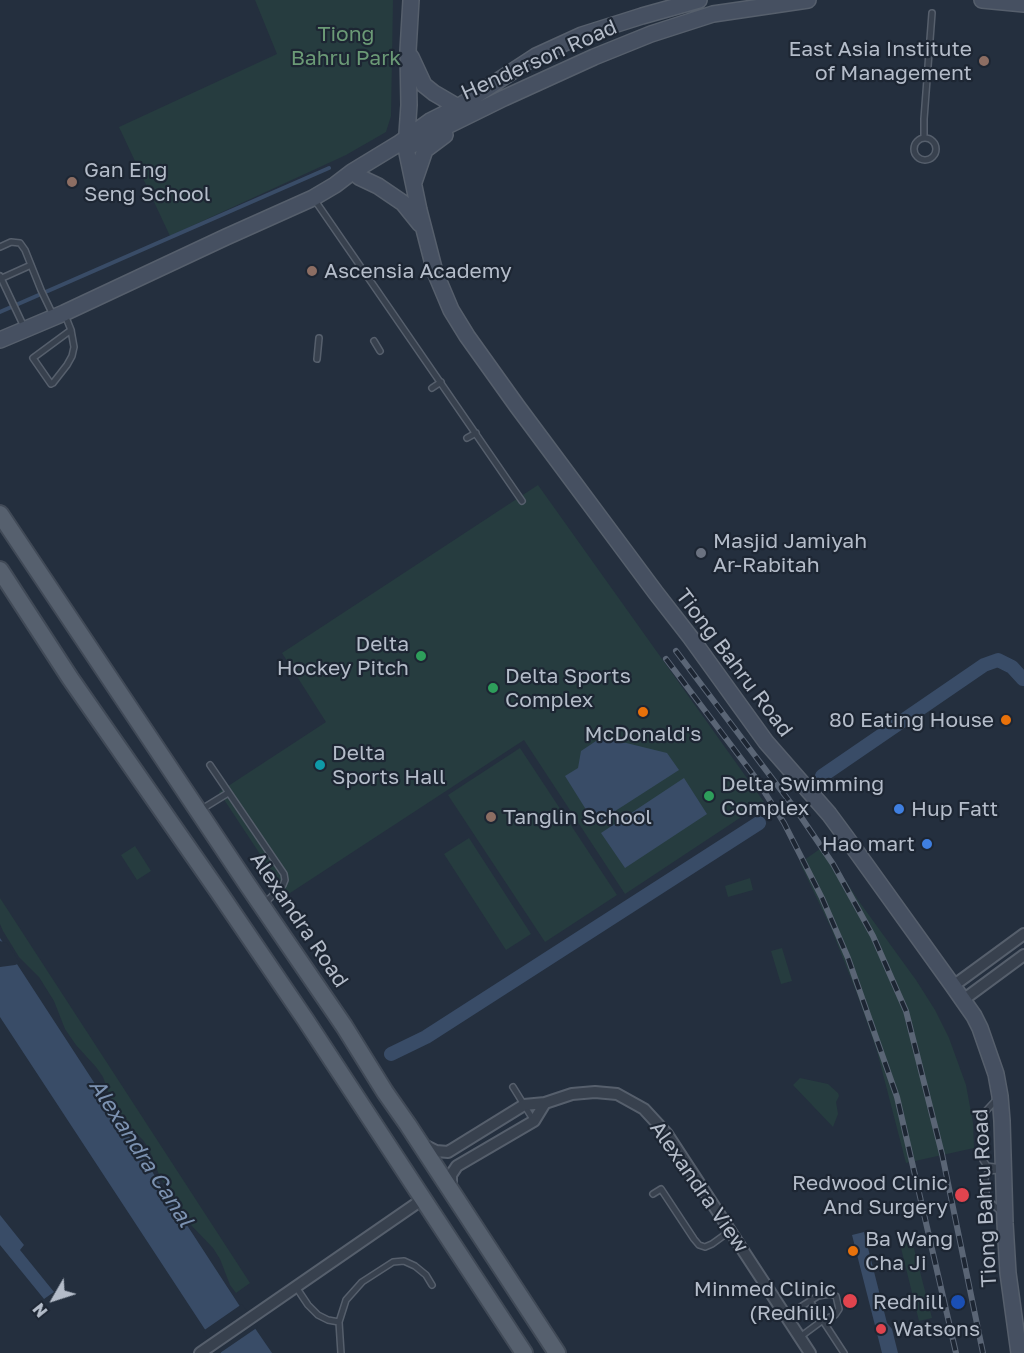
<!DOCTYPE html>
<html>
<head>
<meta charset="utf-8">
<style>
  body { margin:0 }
  #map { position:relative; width:1024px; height:1353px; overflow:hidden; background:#242f3e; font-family:"Golos Text",sans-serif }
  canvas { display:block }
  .north { position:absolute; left:24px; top:1269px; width:60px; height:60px; -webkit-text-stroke:4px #1d2633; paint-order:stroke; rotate:231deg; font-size:16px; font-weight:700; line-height:24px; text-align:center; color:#b4bcc9 }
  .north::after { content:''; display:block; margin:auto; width:21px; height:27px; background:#b4bcc9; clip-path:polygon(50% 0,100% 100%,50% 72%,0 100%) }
</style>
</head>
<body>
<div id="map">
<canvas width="1024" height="1353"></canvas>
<div class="north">N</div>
</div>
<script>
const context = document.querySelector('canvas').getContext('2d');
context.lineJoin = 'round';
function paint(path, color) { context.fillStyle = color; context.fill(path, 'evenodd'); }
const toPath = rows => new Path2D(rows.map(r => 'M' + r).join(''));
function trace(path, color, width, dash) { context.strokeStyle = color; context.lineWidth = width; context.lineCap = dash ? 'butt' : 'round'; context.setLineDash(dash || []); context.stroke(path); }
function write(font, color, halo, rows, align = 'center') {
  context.font = font + ' "Golos Text",sans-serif'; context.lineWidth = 4.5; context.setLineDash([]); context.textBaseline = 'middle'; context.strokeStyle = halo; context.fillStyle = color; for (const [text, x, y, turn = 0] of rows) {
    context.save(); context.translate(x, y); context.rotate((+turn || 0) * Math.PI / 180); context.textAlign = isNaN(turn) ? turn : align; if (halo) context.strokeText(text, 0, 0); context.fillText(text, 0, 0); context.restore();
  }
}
const green = toPath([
  [255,0,393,0,391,116,386,132,346,155,170,236,119,127,277,54],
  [538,485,764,802,625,894,524,740,287,895,219,792,326,722,282,653],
  [520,748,617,895,545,942,448,795],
  [469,838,531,934,506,950,444,854],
  [135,846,151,871,137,880,121,855],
  [824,846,858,900,916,980,935,1010,949,1038,966,1085,973,1123,974,1148,906,1163,877,1051,856,991,831,928,800,863],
  [750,878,753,890,728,897,725,886],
  [0,898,250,1283,236,1293,230,1285,220,1259,213,1248,191,1225,185,1224,171,1202,175,1201,160,1177,149,1149,143,1140,124,1121,112,1102,103,1077,96,1067,76,1045,65,1029,54,1001,39,977,19,957,3,931,0,924],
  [782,948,792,981,781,984,771,951],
  [800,1078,828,1084,838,1093,839,1096,836,1102,838,1114,833,1127,793,1085],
  [911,1237,932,1318,919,1321,899,1240]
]);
const water = toPath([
  [602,737,667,753,679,770,595,824,565,776,578,768,581,751],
  [684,778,707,814,625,868,601,833],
  [0,938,239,1305,272,1353,221,1353,204,1328,0,1017],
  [0,1215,24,1245,20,1250,54,1292,44,1299,0,1245],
  [864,1232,887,1323,892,1329,898,1353,882,1353,852,1235]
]);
const pier = toPath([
  [0,941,7,943,20,963,15,965,0,967],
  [242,1304,258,1327,220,1353,217,1353,203,1331]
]);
const stream = toPath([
  [0,312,329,168]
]);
const canal = toPath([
  [822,776,984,665,998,660,1012,667,1023,679],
  [391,1054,426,1037,759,823]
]);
const service = toPath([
  '914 149a11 11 0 1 1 22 0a11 11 0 1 1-22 0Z',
  [924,138,924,119,932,13],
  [314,199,522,501],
  [0,247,11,242,20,243,25,250,41,290,53,315],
  [0,276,25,329],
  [0,279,31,265],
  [65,315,71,330,74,347,72,356,67,365,53,383,51,384,33,358,71,330],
  [374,341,380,351],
  [317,359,319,338],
  [432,388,441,382],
  [467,438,476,433],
  [210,765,284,874,285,880,283,885,264,904],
  [202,809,228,793],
  [513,1087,534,1121],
  [998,1098,985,1112,983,1122,983,1160,987,1166,1002,1168],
  [998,1170,989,1171,987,1174,985,1178,986,1193,987,1199,1001,1212],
  [653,1194,661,1189,694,1239,699,1245,705,1247,712,1244,730,1231],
  [296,1287,308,1305,318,1315,328,1320,339,1322],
  [810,1301,844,1353],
  [786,1316,818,1296,830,1294,836,1296,839,1309,835,1315,823,1320,800,1337],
  [341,1353,339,1322,346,1300,362,1282,393,1262,404,1261,415,1266,426,1275,432,1285]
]);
const minor = toPath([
  [953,986,1024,934],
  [963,1000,1024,955],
  [422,1144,436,1151,448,1152,524,1105,545,1103,572,1094,595,1092,617,1094,644,1109,667,1134,810,1353],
  [451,1188,451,1175,457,1166,534,1121,545,1103],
  [200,1353,423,1199]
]);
const secondary = toPath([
  [411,0,408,51,409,105,406,148,419,210,435,272,451,310,467,336,517,406,656,593,691,638,766,742,829,814,846,837,953,986,974,1016,980,1028,996,1074,1000,1096,1002,1121,1005,1223,1008,1273,1019,1353],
  [982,0,1024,4],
  [411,57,424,85,434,93,458,107],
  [407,148,435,132,504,98,594,57,651,34,713,14,808,0],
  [359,177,378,186,403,203,420,224],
  [414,182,425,150,445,135],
  [0,340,64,313,226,237,313,198,335,185,352,172,398,144,430,121,458,107,536,56,582,35,642,16,699,0]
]);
const primary = toPath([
  [0,514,247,884,344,1026,385,1092,408,1125,557,1353],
  [0,570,70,678,218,891,305,1019,524,1353]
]);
const rail = toPath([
  [676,651,799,814,833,864,873,936,906,1011,942,1154,983,1353],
  [666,659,755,777,784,823,822,898,848,958,897,1097,956,1353]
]);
const markers = [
  [984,61,6,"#8d6e63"],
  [72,182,6,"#8d6e63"],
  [312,271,6,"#8d6e63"],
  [701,553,6,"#6b7280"],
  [421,656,6,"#2e9e5b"],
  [493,688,6,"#2e9e5b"],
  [643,712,6,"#e8710a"],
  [1006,720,6,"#e8710a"],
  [320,765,6,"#0f9aa8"],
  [709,796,6,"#2e9e5b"],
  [899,809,6,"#3f7fe0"],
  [491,817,6,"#8d6e63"],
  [927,844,6,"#3f7fe0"],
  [962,1195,8,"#e0444e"],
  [853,1251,6,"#e8710a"],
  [850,1301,8,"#e0444e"],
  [958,1302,8,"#1a4fb4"],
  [881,1329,6,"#e0444e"]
];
const parkNames = [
  ["Tiong",346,34],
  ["Bahru Park",346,58]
];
const poiNames = [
  ["East Asia Institute",972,49,"right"],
  ["of Management",972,73,"right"],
  ["Gan Eng",84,170],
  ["Seng School",84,194],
  ["Ascensia Academy",324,271],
  ["Masjid Jamiyah",713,541],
  ["Ar-Rabitah",713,565],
  ["Delta",409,644,"right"],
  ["Hockey Pitch",409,668,"right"],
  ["Delta Sports",505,676],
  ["Complex",505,700],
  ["80 Eating House",994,720,"right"],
  ["McDonald's",643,734,"center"],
  ["Delta",332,753],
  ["Sports Hall",332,777],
  ["Delta Swimming",721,784],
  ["Complex",721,808],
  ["Hup Fatt",911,809],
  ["Tanglin School",503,817],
  ["Hao mart",915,844,"right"],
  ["Redwood Clinic",948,1183,"right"],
  ["And Surgery",948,1207,"right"],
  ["Ba Wang",865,1239],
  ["Cha Ji",865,1263],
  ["Minmed Clinic",836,1289,"right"],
  ["(Redhill)",836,1313,"right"],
  ["Redhill",944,1302,"right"],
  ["Watsons",893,1329]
];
const streetNames = [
  ["Henderson Road",539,60,-24],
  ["Tiong Bahru Road",734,663,53],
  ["Alexandra Road",299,920,56],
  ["Alexandra View",699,1187,55],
  ["Tiong Bahru Road",985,1198,-93]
];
const waterNames = [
  ["Alexandra Canal",141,1153,57]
];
paint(green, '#263c3f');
paint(water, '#394c67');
paint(pier, '#242f3e');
trace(stream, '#394c67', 4);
trace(canal, '#394c67', 14);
trace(service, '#565f6c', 8);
trace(minor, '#565f6c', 14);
trace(secondary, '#565f6c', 18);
trace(primary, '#414a57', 20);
trace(service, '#38414e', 5);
trace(minor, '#38414e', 10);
trace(secondary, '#465061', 15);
trace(primary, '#56606e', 16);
trace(rail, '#5a6575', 6);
trace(rail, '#1d2633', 4, [11]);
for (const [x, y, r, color] of markers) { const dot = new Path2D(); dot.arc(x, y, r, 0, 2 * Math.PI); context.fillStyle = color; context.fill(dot); trace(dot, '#1d2633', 2); }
write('21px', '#6b9a76', '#1d2633', parkNames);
write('21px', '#b4bcc9', '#1d2633', poiNames, 'left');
write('21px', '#b4bcc9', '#1d2633', streetNames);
write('italic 22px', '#7c92b1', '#1d2633', waterNames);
</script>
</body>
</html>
